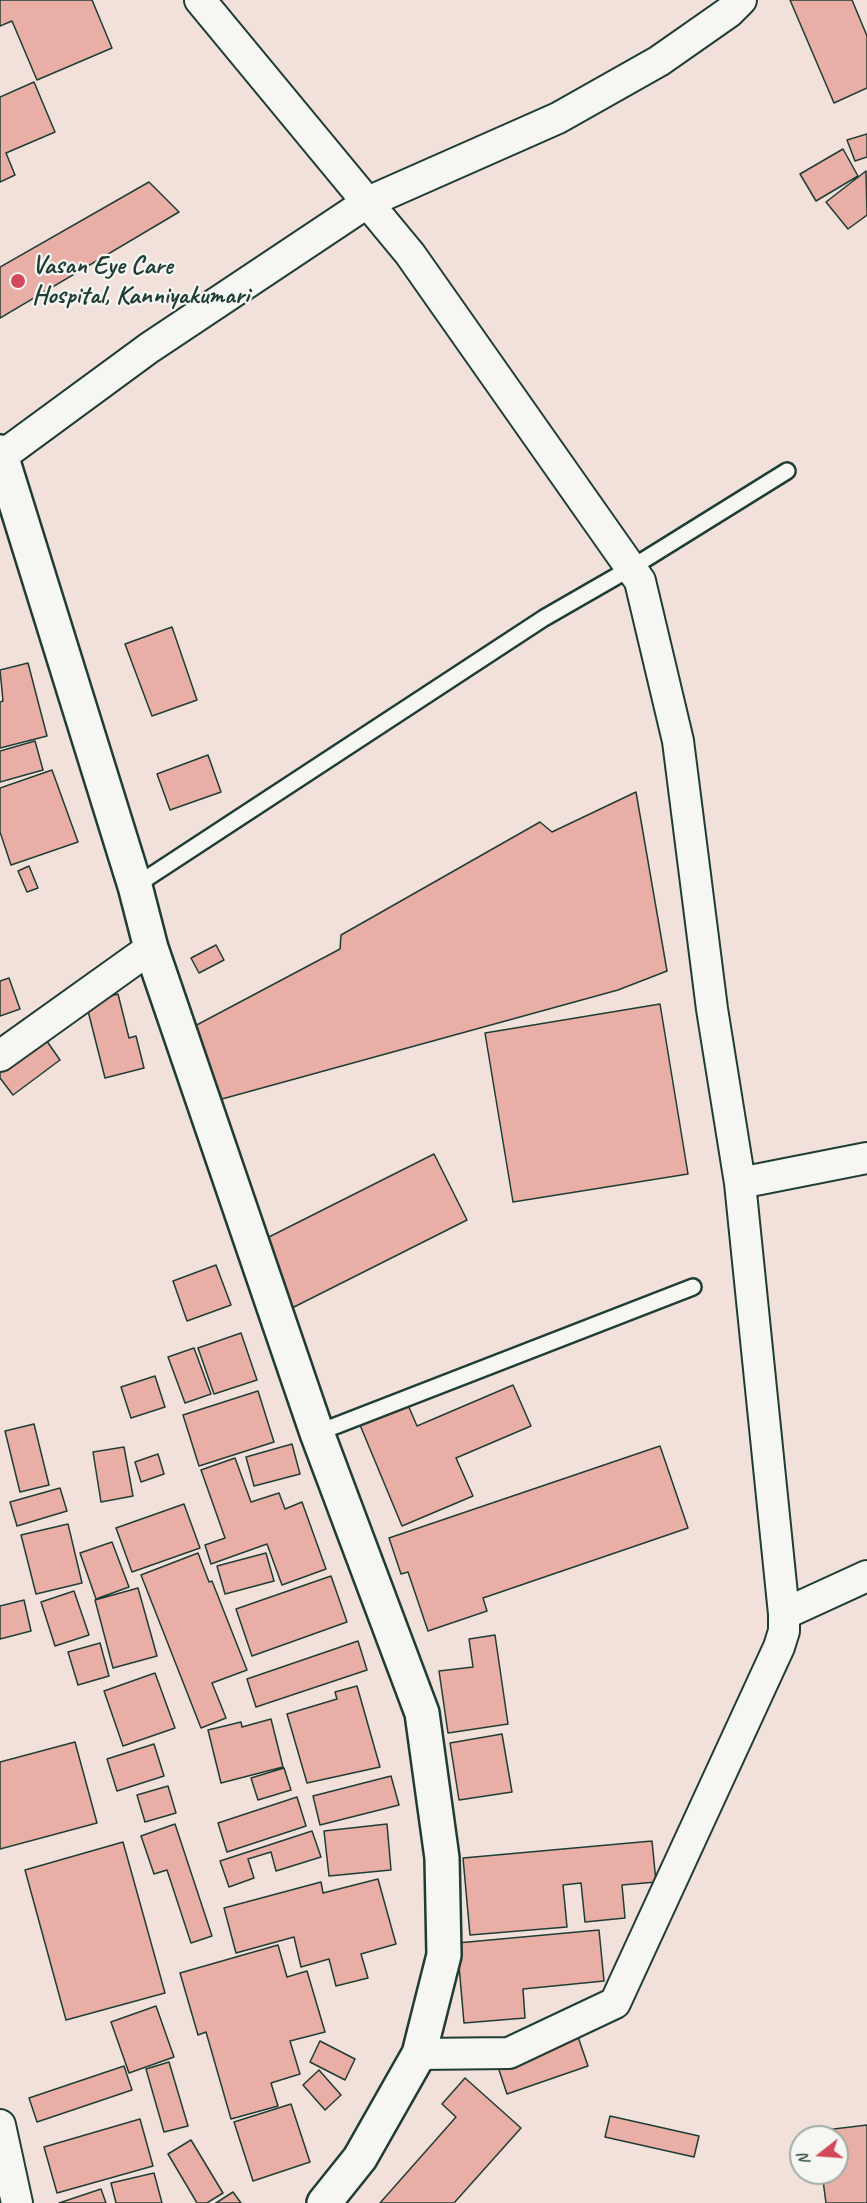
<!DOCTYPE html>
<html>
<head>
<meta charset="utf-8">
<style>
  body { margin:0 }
  #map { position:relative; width:867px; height:2203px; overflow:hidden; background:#f2e1db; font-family:Caveat,sans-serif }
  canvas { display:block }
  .north { position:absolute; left:789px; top:2125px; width:60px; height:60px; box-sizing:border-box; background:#f6f6f2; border:2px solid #a0aca6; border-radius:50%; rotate:253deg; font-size:16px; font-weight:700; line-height:24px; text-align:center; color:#1f3d34 }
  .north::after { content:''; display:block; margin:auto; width:21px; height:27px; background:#d1495b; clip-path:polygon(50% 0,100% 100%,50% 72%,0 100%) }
</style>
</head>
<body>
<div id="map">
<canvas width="867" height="2203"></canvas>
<div class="north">N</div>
</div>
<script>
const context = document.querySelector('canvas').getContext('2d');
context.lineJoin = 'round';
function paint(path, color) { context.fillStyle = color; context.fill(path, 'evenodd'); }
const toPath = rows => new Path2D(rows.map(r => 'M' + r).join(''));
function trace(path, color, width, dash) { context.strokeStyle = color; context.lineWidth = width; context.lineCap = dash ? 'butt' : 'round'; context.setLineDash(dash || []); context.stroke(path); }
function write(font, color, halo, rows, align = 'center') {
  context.font = font + ' Caveat,sans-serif'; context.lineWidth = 4.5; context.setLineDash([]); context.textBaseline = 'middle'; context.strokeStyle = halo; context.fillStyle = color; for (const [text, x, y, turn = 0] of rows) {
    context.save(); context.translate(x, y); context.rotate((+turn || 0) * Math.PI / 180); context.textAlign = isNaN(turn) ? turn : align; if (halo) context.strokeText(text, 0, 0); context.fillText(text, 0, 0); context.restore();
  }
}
const building = toPath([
  [0,0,92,0,112,48,37,80,12,21,0,26,0,0],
  [790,0,852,0,867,36,867,88,834,103,790,0],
  [34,82,55,132,6,153,15,175,0,182,0,97,34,82],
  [867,134,867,157,855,161,847,140,867,134],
  [843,149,858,176,816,201,800,174,843,149],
  [866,171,867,215,848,229,826,202,866,171],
  [149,182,179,212,0,318,0,267,149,182],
  [172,627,197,700,152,716,125,644,172,627],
  [28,663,47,736,0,748,0,702,3,701,0,670,28,663],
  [35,741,43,770,0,782,0,751,35,741],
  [208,755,221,792,170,810,157,774,208,755],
  [52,770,78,842,11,865,0,832,0,788,52,770],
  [636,792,667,971,618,990,222,1099,191,1028,340,949,341,935,540,822,552,832,636,792],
  [29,866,38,888,27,892,18,871,29,866],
  [216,945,224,960,199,973,191,958,216,945],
  [9,978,20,1009,0,1016,0,981,9,978],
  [118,994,129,1038,136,1036,144,1068,105,1078,86,1003,118,994],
  [660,1004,688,1174,513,1202,485,1033,660,1004],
  [44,1037,60,1060,13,1095,0,1078,0,1070,44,1037],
  [434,1154,467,1220,292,1308,259,1242,434,1154],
  [216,1265,231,1305,187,1321,173,1281,216,1265],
  [241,1333,257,1380,214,1394,198,1348,241,1333],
  [194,1348,211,1394,185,1403,168,1357,194,1348],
  [155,1376,165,1407,131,1418,121,1387,155,1376],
  [513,1385,531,1426,456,1458,473,1496,402,1526,360,1425,408,1405,417,1426,513,1385],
  [258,1391,274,1442,199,1466,183,1415,258,1391],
  [34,1424,49,1485,20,1492,5,1431,34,1424],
  [292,1444,300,1474,254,1486,246,1457,292,1444],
  [660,1446,688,1528,483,1598,487,1611,428,1631,408,1572,401,1574,389,1538,660,1446],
  [124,1447,133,1496,101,1502,93,1452,124,1447],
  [158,1454,164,1474,141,1482,135,1462,158,1454],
  [235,1458,251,1502,279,1493,285,1509,302,1502,326,1569,282,1585,267,1544,211,1564,205,1545,225,1538,201,1470,235,1458],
  [60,1488,67,1511,17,1526,10,1502,60,1488],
  [184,1504,200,1548,132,1572,116,1528,184,1504],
  [68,1524,82,1583,36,1594,21,1535,68,1524],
  [112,1542,129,1587,96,1599,80,1553,112,1542],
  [198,1553,209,1582,212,1581,247,1670,212,1683,226,1718,201,1728,141,1575,198,1553],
  [266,1553,274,1581,225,1594,217,1566,266,1553],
  [331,1576,347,1622,252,1656,236,1609,331,1576],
  [138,1588,157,1656,113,1668,95,1600,138,1588],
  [74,1591,89,1635,55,1646,41,1602,74,1591],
  [24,1600,31,1631,0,1639,0,1606,24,1600],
  [495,1635,508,1724,448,1733,439,1671,473,1667,469,1639,495,1635],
  [358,1641,367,1670,256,1707,247,1679,358,1641],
  [100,1643,109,1676,78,1685,68,1652,100,1643],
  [155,1673,175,1728,123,1746,104,1691,155,1673],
  [357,1686,380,1767,307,1783,287,1714,337,1699,335,1692,357,1686],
  [271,1719,283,1767,221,1783,208,1730,241,1722,242,1727,271,1719],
  [502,1734,512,1792,459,1800,450,1743,502,1734],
  [75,1742,97,1823,0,1849,0,1762,75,1742],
  [154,1744,164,1776,117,1791,107,1759,154,1744],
  [284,1768,291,1790,258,1800,251,1778,284,1768],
  [391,1776,399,1805,320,1825,313,1796,391,1776],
  [168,1786,176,1813,145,1822,137,1795,168,1786],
  [297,1797,306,1826,227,1852,218,1823,297,1797],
  [175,1824,212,1936,191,1943,167,1870,154,1874,141,1836,175,1824],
  [387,1824,391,1870,329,1876,324,1831,387,1824],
  [312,1831,321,1857,276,1871,271,1852,248,1859,254,1878,229,1887,220,1861,312,1831],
  [652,1841,656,1882,622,1885,625,1918,585,1922,581,1883,563,1885,567,1927,470,1935,463,1858,652,1841],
  [123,1842,165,1993,66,2020,25,1870,123,1842],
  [378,1879,396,1944,361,1954,368,1978,336,1986,329,1959,301,1967,294,1937,236,1953,224,1908,321,1882,323,1893,378,1879],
  [599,1930,604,1981,523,1989,525,2018,464,2023,457,1943,599,1930],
  [278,1945,287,1977,307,1971,325,2032,290,2041,300,2074,271,2083,278,2106,231,2119,206,2032,198,2035,180,1973,278,1945],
  [156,2006,174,2057,129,2073,111,2022,156,2006],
  [576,2031,588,2066,507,2094,495,2058,576,2031],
  [320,2041,355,2059,345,2080,310,2062,320,2041],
  [169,2062,188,2126,164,2132,146,2069,169,2062],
  [124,2066,132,2090,37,2122,29,2098,124,2066],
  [319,2070,341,2095,325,2110,303,2085,319,2070],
  [465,2078,521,2128,454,2203,380,2203,456,2117,442,2104,465,2078],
  [291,2104,310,2162,253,2181,234,2122,291,2104],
  [610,2116,699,2136,694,2157,605,2137,610,2116],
  [140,2119,153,2166,57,2193,44,2147,140,2119],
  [867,2125,867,2203,826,2203,822,2173,837,2173,837,2137,817,2137,817,2131,867,2125],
  [191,2140,223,2193,207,2203,197,2203,168,2154,191,2140],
  [154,2173,162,2203,116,2203,111,2183,154,2173],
  [101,2189,106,2203,59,2203,101,2189],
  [233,2192,241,2203,216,2203,233,2192]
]);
const service = toPath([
  [135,886,544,618,631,568,787,471],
  [317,1433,693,1287]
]);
const minor = toPath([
  [200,0,410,254,640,581,678,741,712,1009,740,1183,784,1614,784,1631,779,1647,615,2003,509,2053,419,2054],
  [2,456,149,348,368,202,558,118,659,61,729,12,741,0],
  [0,1056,151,948],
  [740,1183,867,1158],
  [784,1614,867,1576],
  [0,2125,17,2203]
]);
const trunk = toPath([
  [0,452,135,886,151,948,317,1433,422,1713,442,1858,444,1955,419,2054,360,2158,324,2203]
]);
const markers = [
  [18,281,8,"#d1495b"]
];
const poiNames = [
  ["Vasan Eye Care",32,266],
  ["Hospital, Kanniyakumari",32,296]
];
paint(building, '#e9afa6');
trace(building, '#1f3d34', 1.5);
trace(service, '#1f3d34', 20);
trace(minor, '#1f3d34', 34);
trace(trunk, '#1f3d34', 38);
trace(service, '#f6f6f2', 15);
trace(minor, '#f6f6f2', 30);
trace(trunk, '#f6f6f2', 33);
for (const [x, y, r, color] of markers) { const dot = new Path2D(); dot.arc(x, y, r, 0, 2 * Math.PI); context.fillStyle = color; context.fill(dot); trace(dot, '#f6f6f2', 2); }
write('bold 26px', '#1f3d34', '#f6f6f2', poiNames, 'left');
</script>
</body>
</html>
